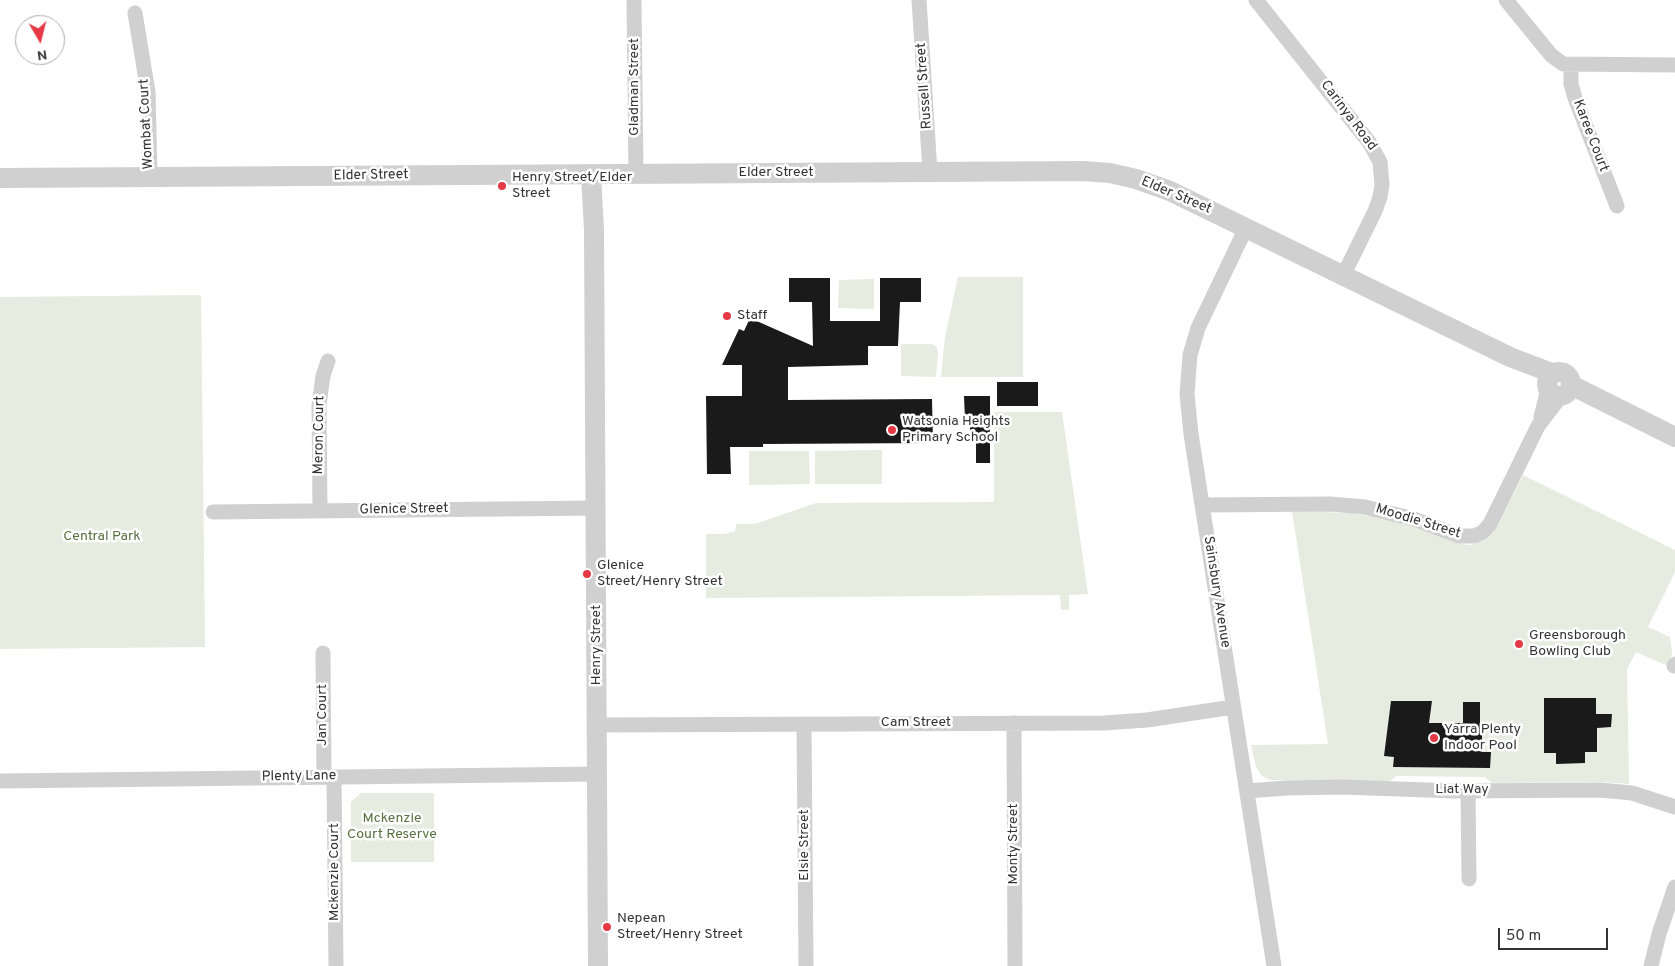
<!DOCTYPE html>
<html>
<head>
<meta charset="utf-8">
<style>
  body { margin:0 }
  #map { position:relative; width:1675px; height:966px; overflow:hidden; background:#fff; font-family:Overpass,sans-serif }
  canvas { display:block }
  .north { position:absolute; left:15px; top:15px; width:50px; height:50px; box-sizing:border-box; background:#fff; border:1px solid #adadad; border-radius:50%; rotate:172deg; font-size:14px; font-weight:700; line-height:20px; text-align:center; color:#333 }
  .north::after { content:''; display:block; margin:auto; width:18px; height:22px; background:#e63946; clip-path:polygon(50% 0,100% 100%,50% 72%,0 100%) }
  .scale { position:absolute; left:1498px; top:928px; width:110px; height:22px; box-sizing:border-box; border:2px solid #333; border-top:0; padding-left:6px; font-size:15px; line-height:18px; white-space:nowrap; color:#333; -webkit-text-stroke:4px #fff; paint-order:stroke }
</style>
</head>
<body>
<div id="map">
<canvas width="1675" height="966"></canvas>
<div class="north">N</div>
<div class="scale">50 m</div>
</div>
<script>
const context = document.querySelector('canvas').getContext('2d');
context.lineJoin = 'round';
function paint(path, color) { context.fillStyle = color; context.fill(path, 'evenodd'); }
const toPath = rows => new Path2D(rows.map(r => 'M' + r).join(''));
function trace(path, color, width, dash) { context.strokeStyle = color; context.lineWidth = width; context.lineCap = dash ? 'butt' : 'round'; context.setLineDash(dash || []); context.stroke(path); }
function write(font, color, halo, rows, align = 'center') {
  context.font = font + ' Overpass,sans-serif'; context.lineWidth = 5; context.setLineDash([]); context.textBaseline = 'middle'; context.strokeStyle = halo; context.fillStyle = color; for (const [text, x, y, turn = 0] of rows) {
    context.save(); context.translate(x, y); context.rotate((+turn || 0) * Math.PI / 180); context.textAlign = isNaN(turn) ? turn : align; if (halo) context.strokeText(text, 0, 0); context.fillText(text, 0, 0); context.restore();
  }
}
const green = toPath([
  [958,277,1023,277,1023,377,941,377,945,337],
  [874,279,874,309,838,308,839,280],
  [201,295,205,647,0,649,0,297],
  [901,344,932,344,937,347,938,353,936,377,901,376],
  [994,412,1062,412,1088,594,1069,595,1069,610,1061,610,1060,595,706,598,706,534,725,534,735,531,736,524,755,524,816,503,994,502],
  [882,450,882,484,815,484,815,451],
  [749,451,809,451,810,484,749,485],
  [1523,475,1675,550,1675,572,1648,627,1670,637,1672,652,1671,659,1668,666,1636,652,1627,669,1629,784,1602,782,1492,783,1485,777,1397,776,1390,781,1270,780,1262,776,1256,767,1251,745,1328,744,1292,511,1349,513,1371,516,1410,525,1460,544,1472,545,1489,537,1497,527],
  [361,793,434,793,434,862,351,862,351,802]
]);
const building = toPath([
  [789,278,830,278,830,321,880,321,880,278,921,278,921,302,900,302,898,346,868,346,868,365,788,367,788,400,932,399,933,443,763,444,763,447,730,447,731,474,707,474,706,396,742,396,742,365,722,365,739,329,744,331,750,318,813,346,812,302,789,302],
  [997,382,1038,382,1038,406,997,406],
  [964,396,990,396,990,463,976,463,976,440,970,440,970,420,965,420],
  [1544,698,1596,698,1596,714,1612,714,1611,727,1597,728,1597,752,1585,752,1585,763,1556,764,1556,753,1544,753],
  [1391,701,1432,701,1429,723,1463,723,1463,702,1480,702,1480,723,1482,723,1482,752,1491,752,1490,768,1393,767,1394,757,1384,756]
]);
const minor = toPath([
  [634,0,636,174],
  [919,0,930,172],
  [1256,0,1369,142,1380,162,1382,185,1380,197,1375,211,1343,276],
  [1506,0,1551,55,1563,64,1675,65],
  [135,13,148,92,150,177],
  [1571,65,1571,84,1575,98,1617,206],
  [1246,228,1198,328,1190,355,1187,394,1191,434,1274,966],
  [1541,417,1548,389],
  [1202,505,1330,504,1365,507,1414,519,1459,536,1474,536,1483,532,1490,524,1538,426,1561,396],
  [320,511,319,405,323,376,328,361],
  [213,512,596,508],
  [323,653,324,777],
  [1674,666,1675,664],
  [1014,723,1015,966],
  [804,724,806,966],
  [597,725,1104,723,1147,720,1233,707],
  [334,777,336,966],
  [0,781,597,774],
  [1247,791,1286,788,1343,787,1454,791,1600,790,1632,793,1675,807],
  [1468,791,1469,879],
  [1651,966,1659,934,1675,887]
]);
const tertiary = toPath([
  [591,174,594,230,598,966],
  [0,178,1083,171,1110,173,1136,179,1170,191,1510,357,1552,373],
  '1547 384a12 12 0 1 1 24 0a12 12 0 1 1-24 0Z',
  [1571,385,1675,437]
]);
const markers = [
  [502,186,5,"#e63946"],
  [727,316,5,"#e63946"],
  [892,430,5,"#e63946"],
  [587,574,5,"#e63946"],
  [1519,644,5,"#e63946"],
  [1434,738,5,"#e63946"],
  [607,927,5,"#e63946"]
];
const streetNames = [
  ["Russell Street",925,86,-94],
  ["Gladman Street",635,87,-90],
  ["Carinya Road",1348,116,53],
  ["Wombat Court",147,124,-93],
  ["Karee Court",1590,136,69],
  ["Elder Street",776,173],
  ["Elder Street",371,176,-1],
  ["Elder Street",1176,196,23],
  ["Meron Court",320,435,-89],
  ["Glenice Street",404,510,-1],
  ["Moodie Street",1418,522,17],
  ["Sainsbury Avenue",1216,592,81],
  ["Henry Street",597,645,-90],
  ["Jan Court",323,715,-90],
  ["Cam Street",916,723],
  ["Plenty Lane",299,777,-1],
  ["Liat Way",1462,790],
  ["Monty Street",1014,844,-90],
  ["Elsie Street",805,845,-90],
  ["Mckenzie Court",335,872,-90]
];
const poiNames = [
  ["Henry Street/Elder",512,178],
  ["Street",512,194],
  ["Staff",737,316],
  ["Watsonia Heights",902,422],
  ["Primary School",902,438],
  ["Glenice",597,566],
  ["Street/Henry Street",597,582],
  ["Greensborough",1529,636],
  ["Bowling Club",1529,652],
  ["Yarra Plenty",1444,730],
  ["Indoor Pool",1444,746],
  ["Nepean",617,919],
  ["Street/Henry Street",617,935]
];
const parkNames = [
  ["Central Park",102,537],
  ["Mckenzie",392,819],
  ["Court Reserve",392,835]
];
paint(green, '#e6ecdf');
paint(building, '#1a1a1a');
trace(minor, '#d0d0d0', 15);
trace(tertiary, '#d0d0d0', 20);
for (const [x, y, r, color] of markers) { const dot = new Path2D(); dot.arc(x, y, r, 0, 2 * Math.PI); context.fillStyle = color; context.fill(dot); trace(dot, '#fff', 2); }
write('14px', '#333', '#fff', streetNames);
write('14px', '#333', '#fff', poiNames, 'left');
write('14px', '#56703f', '#fff', parkNames);
</script>
</body>
</html>
